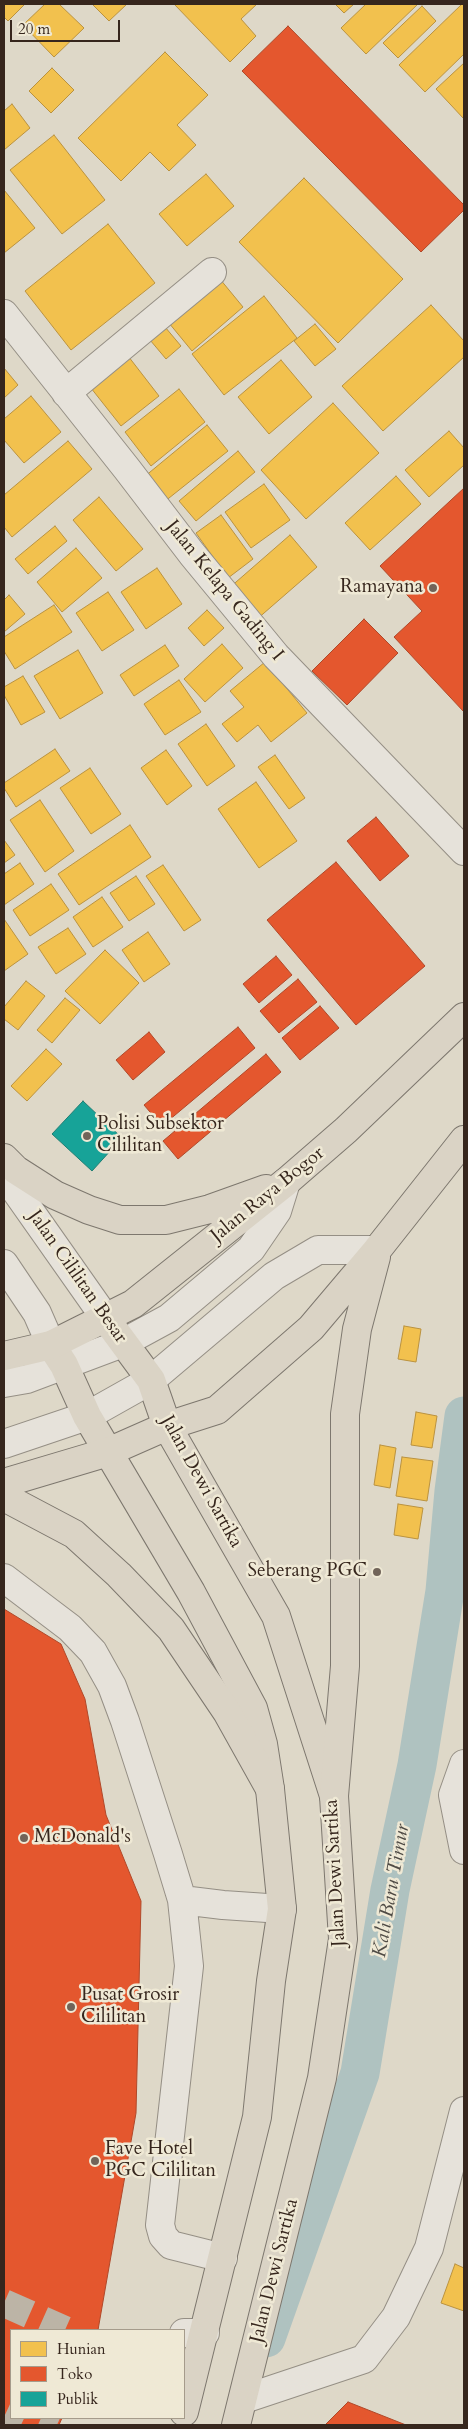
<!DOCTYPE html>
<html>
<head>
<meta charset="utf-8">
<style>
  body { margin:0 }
  #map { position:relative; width:468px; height:2429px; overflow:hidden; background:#ded8c8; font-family:Cardo,serif }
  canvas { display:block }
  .frame { position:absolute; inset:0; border:5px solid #36261d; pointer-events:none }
  .legend { position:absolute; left:10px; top:2329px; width:175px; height:90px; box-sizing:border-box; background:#efe9d5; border:1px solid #a59b8b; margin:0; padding:6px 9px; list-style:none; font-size:15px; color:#36261d }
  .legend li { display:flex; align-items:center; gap:10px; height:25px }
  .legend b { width:25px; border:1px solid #a59b8b }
  .scale { position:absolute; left:10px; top:20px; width:110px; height:22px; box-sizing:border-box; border:2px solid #36261d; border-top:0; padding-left:6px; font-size:15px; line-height:18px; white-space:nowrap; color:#36261d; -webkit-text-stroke:4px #efe9d5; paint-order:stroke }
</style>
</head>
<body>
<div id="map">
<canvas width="468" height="2429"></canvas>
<div class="frame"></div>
<ul class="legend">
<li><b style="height:14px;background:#f2c14e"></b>Hunian</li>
<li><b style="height:14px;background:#e4572e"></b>Toko</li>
<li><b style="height:14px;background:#17a398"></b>Publik</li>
</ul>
<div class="scale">20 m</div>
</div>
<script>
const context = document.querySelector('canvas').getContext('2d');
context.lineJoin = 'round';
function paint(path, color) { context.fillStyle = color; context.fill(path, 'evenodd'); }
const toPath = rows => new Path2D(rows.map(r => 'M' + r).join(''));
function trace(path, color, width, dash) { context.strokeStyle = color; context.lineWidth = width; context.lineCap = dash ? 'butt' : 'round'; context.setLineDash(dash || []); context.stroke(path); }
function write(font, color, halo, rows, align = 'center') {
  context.font = font + ' Cardo,serif'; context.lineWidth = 5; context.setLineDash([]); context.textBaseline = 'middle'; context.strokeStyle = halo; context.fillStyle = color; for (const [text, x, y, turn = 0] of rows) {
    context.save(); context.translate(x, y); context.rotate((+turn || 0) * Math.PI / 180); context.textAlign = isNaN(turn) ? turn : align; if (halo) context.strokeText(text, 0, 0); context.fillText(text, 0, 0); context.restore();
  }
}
const homes = toPath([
  [4,4,25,4,8,21,4,17,4,4],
  [45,4,59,4,84,28,54,57,23,25,45,4],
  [92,4,127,4,109,21,92,4],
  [174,4,257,4,241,19,256,36,230,62,174,4],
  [335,4,354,4,344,13,335,4],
  [366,4,418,4,366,54,341,28,366,4],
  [462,4,464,6,464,54,425,92,399,65,462,4],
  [422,6,436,21,398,58,383,43,422,6],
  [165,52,208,95,177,125,196,145,169,171,150,152,121,181,78,138,165,52],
  [464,63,464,119,436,89,464,63],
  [52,68,74,90,51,113,29,91,52,68],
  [12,104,30,128,4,150,4,111,12,104],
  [54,135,105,200,62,234,10,170,54,135],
  [206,174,234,206,187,246,159,214,206,174],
  [304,178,403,279,338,343,239,242,304,178],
  [4,190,35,228,4,253,4,190],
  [108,224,155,283,71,350,25,291,108,224],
  [215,273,243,307,192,351,164,317,215,273],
  [264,296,297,338,224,395,192,354,264,296],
  [431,305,464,341,464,357,383,431,342,386,431,305],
  [160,321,181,346,166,359,145,334,160,321],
  [315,324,336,349,315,366,294,341,315,324],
  [125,352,159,396,121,426,87,383,125,352],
  [281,360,312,397,269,434,238,397,281,360],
  [4,368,18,385,4,398,4,368],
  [179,389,205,422,151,466,125,432,179,389],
  [31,396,61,432,24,463,4,440,4,419,31,396],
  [333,403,379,453,306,519,261,470,333,403],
  [207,425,228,451,164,502,144,477,207,425],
  [449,431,464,448,464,465,429,497,405,470,449,431],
  [68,441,92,469,12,537,4,527,4,495,68,441],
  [238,451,255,472,196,521,179,501,238,451],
  [396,476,421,504,370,550,345,523,396,476],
  [264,484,290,520,251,548,225,512,264,484],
  [99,497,143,549,116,571,73,520,99,497],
  [221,515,253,559,228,578,196,533,221,515],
  [55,526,67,541,28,574,15,559,55,526],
  [290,535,317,567,256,620,228,589,290,535],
  [76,548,102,578,62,612,37,582,76,548],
  [157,568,182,604,146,629,121,592,157,568],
  [108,592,134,630,102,651,76,613,108,592],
  [9,595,25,614,4,632,4,600,9,595],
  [54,605,72,632,15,669,4,651,4,637,54,605],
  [207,610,224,628,204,646,188,628,207,610],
  [222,644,243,668,205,702,184,679,222,644],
  [165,645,179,666,134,696,120,675,165,645],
  [78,650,103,693,60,719,34,676,78,650],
  [265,662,307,713,271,742,258,725,237,742,222,724,244,707,230,691,265,662],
  [23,676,45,712,21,725,4,695,4,687,23,676],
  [179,680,201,712,165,735,144,704,179,680],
  [206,724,235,766,207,786,178,744,206,724],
  [55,749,70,771,16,807,4,788,4,783,55,749],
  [166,750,192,786,167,805,141,768,166,750],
  [275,755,305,798,289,809,258,767,275,755],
  [90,768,121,814,91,834,60,788,90,768],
  [256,782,297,841,259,868,218,809,256,782],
  [40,800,74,851,45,872,10,820,40,800],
  [130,825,151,857,79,905,58,874,130,825],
  [4,840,15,855,4,863,4,840],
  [20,863,34,884,4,905,4,874,20,863],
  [163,865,201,920,184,931,146,876,163,865],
  [136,876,155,904,129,921,110,893,136,876],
  [51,884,69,910,30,936,13,910,51,884],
  [102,897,123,927,93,947,73,917,102,897],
  [4,919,28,954,4,971,4,919],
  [68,928,86,954,56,974,38,947,68,928],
  [148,932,170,964,144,982,122,950,148,932],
  [105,950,139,983,100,1024,65,991,105,950],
  [26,981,45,996,18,1030,4,1019,4,1007,26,981],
  [65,998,80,1010,52,1043,37,1030,65,998],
  [46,1049,62,1064,27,1101,11,1086,46,1049],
  [404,1326,421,1329,416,1362,398,1359,404,1326],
  [416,1412,437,1416,432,1448,411,1445,416,1412],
  [380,1445,396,1448,390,1488,374,1485,380,1445],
  [402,1457,433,1461,427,1501,396,1496,402,1457],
  [398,1504,423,1508,418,1539,394,1535,398,1504],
  [455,2264,464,2268,464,2311,441,2303,455,2264]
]);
const shops = toPath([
  [288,26,464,205,464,210,421,252,242,71,288,26],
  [464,488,464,712,394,637,422,611,380,566,464,488],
  [364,619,398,653,347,705,312,671,364,619],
  [376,817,409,856,380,881,347,841,376,817],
  [336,862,425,966,356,1025,267,920,336,862],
  [276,956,292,975,259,1003,243,984,276,956],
  [298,979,317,1002,279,1033,260,1011,298,979],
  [320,1006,339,1028,300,1060,282,1038,320,1006],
  [238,1027,255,1048,162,1126,144,1105,238,1027],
  [149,1032,165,1052,133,1080,116,1060,149,1032],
  [266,1054,281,1072,178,1159,163,1141,266,1054],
  [4,1609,61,1644,85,1699,106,1815,141,1901,136,2113,98,2330,11,2330,11,2418,62,2418,59,2425,4,2425,4,1609],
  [348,2402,406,2425,325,2425,348,2402]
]);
const public = toPath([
  [83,1101,122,1138,92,1171,52,1134,83,1101]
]);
const canal = toPath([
  [266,2338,360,2073,390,1890,417,1765,445,1591,454,1491,464,1416]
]);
const minorTunnel = toPath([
  [4,2303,65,2330],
  [4,2417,21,2425],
  [41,2418,57,2425]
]);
const minor = toPath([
  [4,314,127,469,192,554,276,656,464,851],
  [66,393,212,272],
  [4,1174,106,1319],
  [4,1264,37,1313,51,1345],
  [4,1383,27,1379,123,1343,169,1318,251,1249,277,1211,286,1182],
  [4,1444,87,1416,151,1380,274,1276,318,1250,377,1250],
  [4,1578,70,1628,93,1652,112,1686,125,1721,168,1854,182,1900,189,1966,160,2225,163,2236,171,2245,223,2258],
  [464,1764,453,1795,464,1850],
  [182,1900,223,1905,282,1909],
  [184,2333,205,2333],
  [244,2399,364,2359,396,2317,429,2248,464,2111]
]);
const major = toPath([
  [106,1319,151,1380,167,1426,276,1616,334,1796,343,1939,322,2078,236,2425],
  [51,1345,64,1365,87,1416,191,1592,253,1708,263,1744,270,1789,282,1909,271,1981,257,2117,184,2412]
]);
const highway = toPath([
  [4,1158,16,1170,55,1195,89,1210,120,1220,166,1220,210,1209,266,1189],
  [4,1356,51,1345,133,1304,286,1182,346,1130,464,1017],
  [4,1483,108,1452,167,1426,217,1410,311,1328,377,1250,464,1140],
  [4,1497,74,1534,119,1575,171,1629,227,1712,270,1789],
  [334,1796,345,1666,345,1414,357,1329,376,1257]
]);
const markers = [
  [433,588,5,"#716459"],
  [87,1136,5,"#716459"],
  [377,1572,5,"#716459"],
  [24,1838,5,"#716459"],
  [71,2007,5,"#716459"],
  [95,2161,5,"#716459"]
];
const poiNames = [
  ["Ramayana",423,588,"right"],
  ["Polisi Subsektor",97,1125],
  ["Cililitan",97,1147],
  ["Seberang PGC",367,1572,"right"],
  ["McDonald's",34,1838],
  ["Pusat Grosir",81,1996],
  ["Cililitan",81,2018],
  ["Fave Hotel",105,2150],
  ["PGC Cililitan",105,2172]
];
const streetNames = [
  ["Jalan Kelapa Gading I",224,591,51],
  ["Jalan Raya Bogor",268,1195,-39],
  ["Jalan Cililitan Besar",77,1277,55],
  ["Jalan Dewi Sartika",201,1482,61],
  ["Jalan Dewi Sartika",336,1873,-93],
  ["Jalan Dewi Sartika",275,2271,-76]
];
const waterNames = [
  ["Kali Baru Timur",392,1891,-80]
];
paint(homes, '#f2c14e');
trace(homes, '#ba923f', 1);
paint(shops, '#e4572e');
trace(shops, '#b04829', 1);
paint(public, '#17a398');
trace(public, '#207e73', 1);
trace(canal, '#afc2c0', 39);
trace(minorTunnel, '#bcb4a6', 28, [28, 14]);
trace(minor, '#958f85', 30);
trace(major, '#7d776e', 30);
trace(highway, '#7d776e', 30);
trace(minor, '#e6e2da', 28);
trace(major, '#dad3c5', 28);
trace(highway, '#dad3c5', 28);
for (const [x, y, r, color] of markers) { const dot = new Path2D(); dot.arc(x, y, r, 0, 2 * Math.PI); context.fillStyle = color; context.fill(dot); trace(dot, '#efe9d5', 2); }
write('19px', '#36261d', '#efe9d5', poiNames, 'left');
write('19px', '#36261d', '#efe9d5', streetNames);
write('italic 20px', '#4f4b45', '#efe9d5', waterNames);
</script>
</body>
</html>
